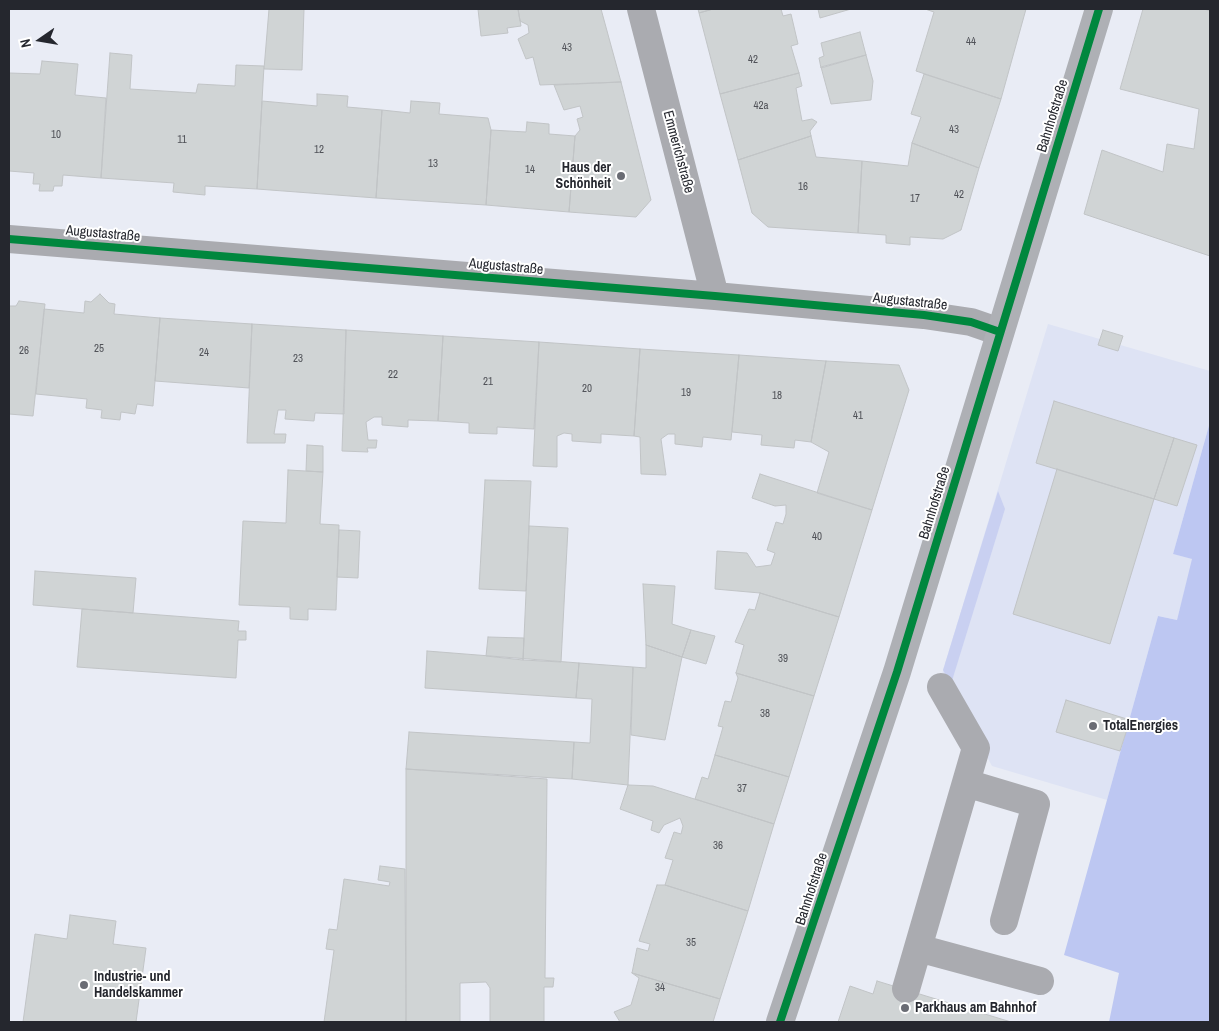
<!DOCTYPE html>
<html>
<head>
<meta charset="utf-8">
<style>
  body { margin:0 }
  #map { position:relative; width:1219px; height:1031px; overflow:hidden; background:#e9ecf5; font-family:"Archivo Narrow",sans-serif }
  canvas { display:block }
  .frame { position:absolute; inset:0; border:10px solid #25272e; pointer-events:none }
  .north { position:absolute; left:15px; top:15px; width:50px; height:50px; -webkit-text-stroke:4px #fff; paint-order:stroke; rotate:257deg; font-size:14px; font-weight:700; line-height:20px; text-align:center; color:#25272e }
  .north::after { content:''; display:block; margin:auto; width:18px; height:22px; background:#25272e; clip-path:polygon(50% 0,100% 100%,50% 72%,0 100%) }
</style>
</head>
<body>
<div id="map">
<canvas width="1219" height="1031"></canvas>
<div class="frame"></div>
<div class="north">N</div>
</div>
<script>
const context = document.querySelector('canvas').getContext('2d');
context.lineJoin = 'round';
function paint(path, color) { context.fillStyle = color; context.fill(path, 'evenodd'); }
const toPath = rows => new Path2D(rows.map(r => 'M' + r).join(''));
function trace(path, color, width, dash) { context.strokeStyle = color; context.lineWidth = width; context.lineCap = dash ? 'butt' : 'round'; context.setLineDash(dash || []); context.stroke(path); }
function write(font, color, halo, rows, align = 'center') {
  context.font = font + ' "Archivo Narrow",sans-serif'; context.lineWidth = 4; context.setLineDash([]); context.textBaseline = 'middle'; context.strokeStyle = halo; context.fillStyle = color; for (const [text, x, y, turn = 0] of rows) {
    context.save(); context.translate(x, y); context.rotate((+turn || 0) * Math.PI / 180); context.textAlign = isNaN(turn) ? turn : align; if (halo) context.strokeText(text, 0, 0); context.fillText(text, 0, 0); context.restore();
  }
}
const built = toPath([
  [1048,324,1210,371,1210,422,1173,554,1193,559,1177,620,1158,616,1107,800,992,766,942,674]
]);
const green = toPath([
  [998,491,1005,509,951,684,943,670]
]);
const forest = toPath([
  [1210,422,1210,1022,1109,1022,1119,973,1064,955,1158,616,1177,620,1192,559,1173,554]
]);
const building = toPath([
  [269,9,304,9,302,70,264,69,269,9],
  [478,9,518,9,521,26,507,28,508,33,481,36,478,9],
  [518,9,601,9,621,82,540,85,533,57,526,59,518,39,529,33,528,25,520,21,518,9],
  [698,9,713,9,699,13,698,9],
  [713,9,781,9,783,16,791,14,798,44,791,46,799,73,720,94,699,13,713,9],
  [818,9,851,9,820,18,818,9],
  [925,9,1026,9,1001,99,916,71,934,12,925,9],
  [1143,9,1204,9,1210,11,1210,256,1084,214,1102,150,1163,172,1167,144,1194,149,1199,109,1120,89,1143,9],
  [860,32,866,55,821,68,819,58,824,56,821,43,860,32],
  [110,53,132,55,130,89,196,93,198,84,235,86,236,65,264,66,257,189,205,186,205,195,173,192,174,183,101,178,110,53],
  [866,55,873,81,871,100,831,104,821,67,866,55],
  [42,61,78,64,75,95,106,98,101,178,63,175,62,186,54,186,53,191,39,191,40,184,33,184,34,173,9,171,9,73,40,74,42,61],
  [799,73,802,86,796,88,802,121,812,119,817,122,810,131,811,136,738,160,720,94,799,73],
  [924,74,1001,99,979,168,912,143,921,117,911,114,924,74],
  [621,82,651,200,636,217,569,212,575,136,580,130,577,119,583,117,580,106,564,110,554,85,621,82],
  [317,94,348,96,347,107,382,110,376,198,257,189,262,101,317,106,317,94],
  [411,101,440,103,439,114,488,118,491,130,486,205,376,198,382,110,410,113,411,101],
  [527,122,549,124,549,134,575,136,569,212,486,205,491,130,526,132,527,122],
  [811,136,816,157,862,161,858,233,768,227,752,213,738,160,811,136],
  [912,143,979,168,961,230,943,239,910,237,910,245,886,243,886,235,858,233,862,161,908,166,912,143],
  [100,294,109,303,115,304,114,314,160,318,153,406,137,404,135,414,121,412,120,420,101,418,102,410,86,408,87,399,36,394,44,309,84,313,85,301,91,302,100,294],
  [19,301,45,304,33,416,9,414,9,306,16,306,19,301],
  [160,318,252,324,249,388,155,381,160,318],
  [252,324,346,330,344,414,315,413,314,421,285,419,286,410,278,410,274,434,286,434,285,443,247,443,252,324],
  [346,330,443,336,438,421,408,420,408,427,382,425,382,417,374,417,366,422,368,440,377,440,376,448,367,448,368,452,342,451,346,330],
  [1103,330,1123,336,1118,351,1098,345,1103,330],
  [443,336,539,342,534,429,497,427,497,434,469,433,469,423,438,421,443,336],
  [539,342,640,349,634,436,601,434,601,443,572,441,572,434,564,433,557,436,557,467,533,466,539,342],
  [640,349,739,355,731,440,703,437,702,447,675,444,675,434,668,434,661,439,666,475,641,474,640,437,634,436,640,349],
  [739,355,826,361,811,442,795,440,794,448,761,445,762,435,732,432,739,355],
  [826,361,899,365,909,390,872,510,817,493,829,452,811,442,826,361],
  [1054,401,1174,438,1154,499,1036,463,1054,401],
  [1174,438,1197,445,1177,506,1154,499,1174,438],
  [307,445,323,446,323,472,306,471,307,445],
  [1057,469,1154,499,1110,644,1013,614,1057,469],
  [288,470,323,472,320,524,339,525,336,610,308,609,308,620,290,619,290,607,239,605,243,521,286,523,288,470],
  [760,474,872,510,839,617,760,593,715,589,717,551,747,553,756,567,771,565,775,553,767,550,776,522,783,524,786,514,786,505,775,506,752,498,760,474],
  [485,480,531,481,526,591,479,589,485,480],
  [529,526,568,528,561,662,523,660,529,526],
  [339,530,360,531,358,578,337,577,339,530],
  [35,571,136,578,133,613,33,605,35,571],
  [643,584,675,586,672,624,691,630,682,657,646,645,643,584],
  [760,593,839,617,814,696,736,673,744,645,735,642,749,609,755,610,760,593],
  [82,609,239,621,238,631,246,631,246,640,238,640,236,678,77,667,82,609],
  [691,630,715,636,706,664,682,657,691,630],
  [488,637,524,638,523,660,486,656,488,637],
  [646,645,682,657,665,740,631,735,633,667,646,668,646,645],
  [427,651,579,663,576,698,425,688,427,651],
  [579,663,633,667,628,785,572,779,574,742,590,743,592,699,576,698,579,663],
  [736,673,814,696,789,777,715,755,723,727,718,726,725,701,731,702,738,678,736,673],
  [1066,700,1130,720,1120,751,1056,732,1066,700],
  [409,732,574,742,572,779,406,769,409,732],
  [715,755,789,777,774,824,695,799,702,777,708,779,715,755],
  [406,769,547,779,545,978,554,978,553,987,544,987,544,1022,490,1022,490,988,486,982,460,983,460,1022,406,1022,406,769],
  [628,785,653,786,774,824,748,911,665,885,673,860,665,858,674,832,681,834,683,826,680,818,664,825,659,833,651,830,653,821,620,809,628,785],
  [380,866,405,869,406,1022,324,1022,334,950,326,949,329,929,337,930,344,879,389,886,390,882,378,880,380,866],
  [657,885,665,885,748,911,720,999,632,973,637,948,648,951,650,944,639,941,657,885],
  [70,915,116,921,113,944,146,948,136,1022,23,1022,35,934,67,939,70,915],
  [632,973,720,999,713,1022,620,1022,614,1012,631,1005,639,978,632,973],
  [877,981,1011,1022,838,1022,850,986,873,994,877,981]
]);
const minor = toPath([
  [641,9,715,296],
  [9,239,715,296,924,315,971,322,1000,332],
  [966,783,1036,804,1004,921],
  [918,948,1040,981],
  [906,989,976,748,941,687]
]);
const major = toPath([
  [780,1022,897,672,1099,9]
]);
const cycleway = toPath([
  [9,239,715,296,924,315,971,322,1000,332],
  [780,1022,897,672,1099,9]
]);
const markers = [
  [621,176,5,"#6a6c74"],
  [1093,726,5,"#6a6c74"],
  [84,985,5,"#6a6c74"],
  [905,1008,5,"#6a6c74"]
];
const numberNames = [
  ["44",971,42],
  ["43",567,48],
  ["42",753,60],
  ["42a",761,106],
  ["43",954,130],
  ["10",56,135],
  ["11",182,140],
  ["12",319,150],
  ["13",433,164],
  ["14",530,170],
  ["16",803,187],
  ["42",959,195],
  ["17",915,199],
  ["25",99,349],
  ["26",24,351],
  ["24",204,353],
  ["23",298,359],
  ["22",393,375],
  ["21",488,382],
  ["20",587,389],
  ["19",686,393],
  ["18",777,396],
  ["41",858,416],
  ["40",817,537],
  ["39",783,659],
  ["38",765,714],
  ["37",742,789],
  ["36",718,846],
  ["35",691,943],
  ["34",660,988]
];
const streetNames = [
  ["Bahnhofstraße",1053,116,-73],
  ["Emmerichstraße",678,152,75],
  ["Augustastraße",103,234,5],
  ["Augustastraße",506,267,5],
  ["Augustastraße",910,302,6],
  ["Bahnhofstraße",935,503,-73],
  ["Bahnhofstraße",812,889,-72]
];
const poiNames = [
  ["Haus der",611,168,"right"],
  ["Schönheit",611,184,"right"],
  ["TotalEnergies",1103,726],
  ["Industrie- und",94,977],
  ["Handelskammer",94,993],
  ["Parkhaus am Bahnhof",915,1008]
];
paint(built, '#dee3f4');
paint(green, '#c9d0f1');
paint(forest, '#bdc7f2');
paint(building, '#d0d4d5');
trace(building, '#c1c4c6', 1);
trace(minor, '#aaabb0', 28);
trace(major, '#aeb0b5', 28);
trace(cycleway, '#00873e', 8);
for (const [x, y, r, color] of markers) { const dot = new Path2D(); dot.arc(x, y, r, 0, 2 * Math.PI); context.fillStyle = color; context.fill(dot); trace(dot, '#fff', 2); }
write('11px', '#505258', null, numberNames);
write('14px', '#25272e', '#fff', streetNames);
write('bold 14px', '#25272e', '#fff', poiNames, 'left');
</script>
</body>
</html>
